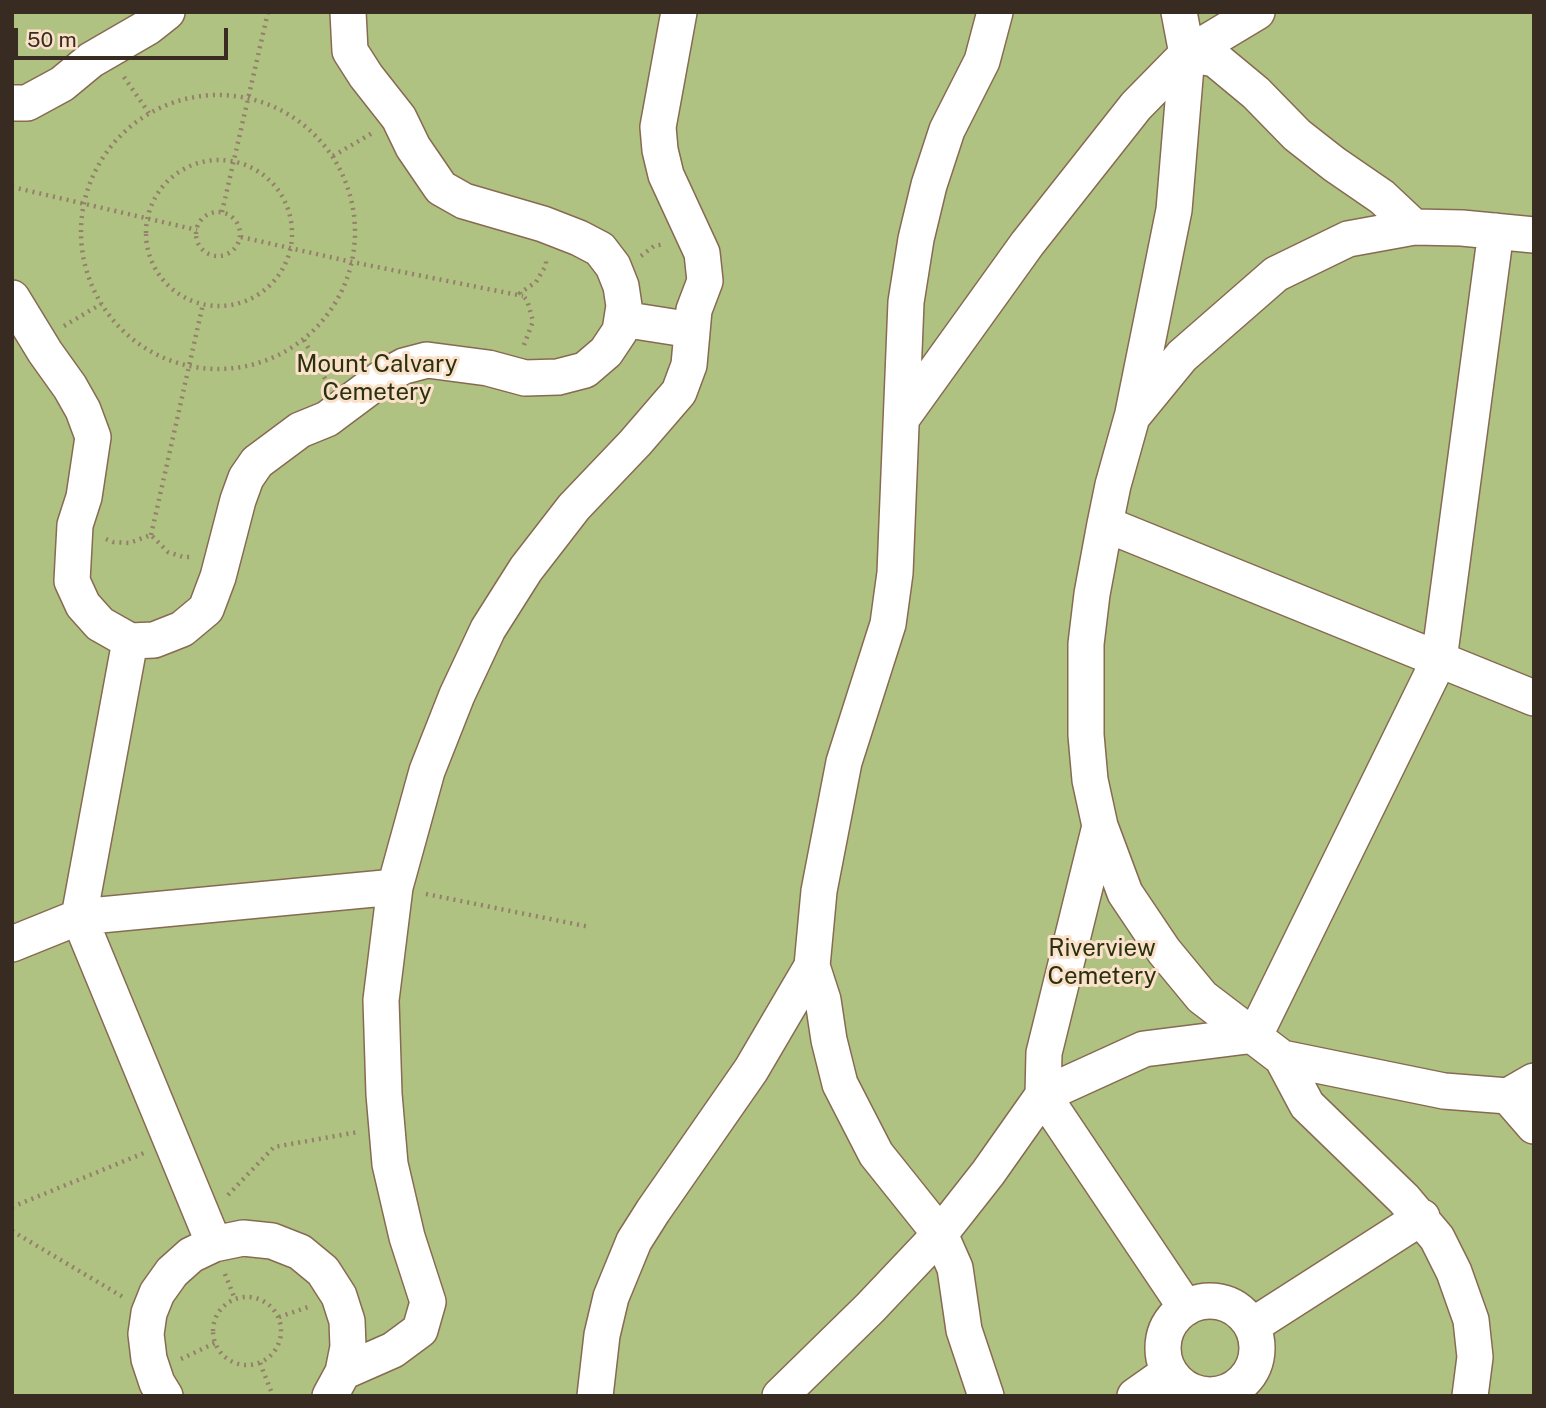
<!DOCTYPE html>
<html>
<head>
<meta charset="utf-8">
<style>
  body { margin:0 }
  #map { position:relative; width:1546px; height:1408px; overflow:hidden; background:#f3d2b6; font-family:"Public Sans",sans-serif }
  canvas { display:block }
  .frame { position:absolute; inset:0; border:14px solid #382b21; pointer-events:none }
  .scale { position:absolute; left:14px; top:28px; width:214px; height:32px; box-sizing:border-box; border:4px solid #382b21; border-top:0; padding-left:9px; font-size:21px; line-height:24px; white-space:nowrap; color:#382b21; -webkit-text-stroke:5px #fbe0ca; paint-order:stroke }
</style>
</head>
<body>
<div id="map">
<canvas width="1546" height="1408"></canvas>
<div class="frame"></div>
<div class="scale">50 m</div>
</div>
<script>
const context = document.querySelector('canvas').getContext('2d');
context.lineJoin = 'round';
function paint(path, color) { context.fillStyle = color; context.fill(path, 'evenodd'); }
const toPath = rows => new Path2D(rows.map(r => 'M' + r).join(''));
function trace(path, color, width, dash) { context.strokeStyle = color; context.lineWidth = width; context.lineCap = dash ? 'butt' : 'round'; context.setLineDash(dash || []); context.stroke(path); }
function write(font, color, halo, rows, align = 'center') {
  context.font = font + ' "Public Sans",sans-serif'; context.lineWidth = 6; context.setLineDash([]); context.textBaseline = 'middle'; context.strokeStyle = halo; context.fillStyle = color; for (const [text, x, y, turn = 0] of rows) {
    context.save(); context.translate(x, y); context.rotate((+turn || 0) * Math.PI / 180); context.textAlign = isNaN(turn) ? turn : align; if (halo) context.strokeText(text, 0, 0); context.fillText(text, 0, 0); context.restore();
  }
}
const green = toPath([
  [12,12,1534,12,1534,1396,12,1396]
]);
const path = toPath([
  [124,77,149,113],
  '81 232a137 137 0 1 1 274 0a137 137 0 1 1-274 0Z',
  [333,156,374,132],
  '146 233a73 73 0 1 1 146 0a73 73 0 1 1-146 0Z',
  [12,187,197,230],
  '196 234a22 22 0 1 1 44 0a22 22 0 1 1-44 0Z',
  [222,212,268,12],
  [241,237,352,262,523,296],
  [641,256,654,246,664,244],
  [64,326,101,304],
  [304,340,327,382],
  [524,345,533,321,527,300,520,293,536,282,546,265,546,259],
  [151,535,203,304],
  [106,539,113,542,129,543,151,535,168,552,183,557,192,557],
  [426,894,590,927],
  [228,1195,274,1147,358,1132],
  [12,1207,144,1153],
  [12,1231,123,1297],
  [225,1274,235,1299],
  '213 1331a34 34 0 1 1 68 0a34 34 0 1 1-68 0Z',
  [279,1317,311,1306],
  [181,1359,215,1343],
  [260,1363,273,1396]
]);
const minor = toPath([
  [1187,54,1215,59,1256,93,1297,135,1334,164,1382,197,1414,227],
  [12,103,27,103,62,84,91,60,148,27,167,12],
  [1534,235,1462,228,1414,227,1348,239,1276,274,1182,356,1132,417,1113,485,1105,524,1534,698],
  [12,298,45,352,70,387,83,410,93,437,84,497,75,525,72,581,83,605,100,624,130,641,154,640,182,629,206,609,218,577,238,500,246,478,257,462,300,430,327,419,382,378,404,366,427,360,488,368,525,378,558,377,585,370,606,352,620,331,624,306,621,286,613,266,600,249,579,238,543,224,464,201,441,188,413,147,399,118,366,76,350,51,348,12],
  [622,319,692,330],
  [1133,413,1174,210,1187,54,1179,12],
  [902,418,1027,244,1136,106,1187,54,1257,12],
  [1105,524,1092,594,1086,644,1086,735,1090,780,1100,826,1125,893,1164,951,1202,997,1282,1058,1444,1091,1508,1096,1534,1081],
  [130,641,79,917,214,1244],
  [12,944,79,917,395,887],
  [1282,1058,1307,1105,1404,1199,1437,1238,1454,1272,1471,1320,1475,1357,1470,1396],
  [1508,1096,1534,1126],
  '1163 1348a47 47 0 1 1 94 0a47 47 0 1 1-94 0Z',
  [1186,1308,1043,1095,1144,1049,1255,1035,1439,660,1496,231],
  [1252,1326,1422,1217],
  [343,1372,393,1350,420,1330,428,1302,407,1237,390,1164,384,1094,381,1000,395,887,427,771,457,695,488,629,526,569,574,507,635,443,679,392,689,365,694,310,705,281,702,253,666,175,660,150,658,127,679,12],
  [165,1396,157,1383,149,1359,146,1334,149,1313,157,1293,172,1272,191,1255,214,1244,243,1238,272,1241,300,1252,323,1271,339,1296,347,1321,348,1347,343,1372,330,1396],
  [595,1396,602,1335,611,1297,634,1241,653,1211,751,1070,812,966],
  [780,1396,870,1308,940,1234,988,1173,1043,1095,1044,1053,1100,826],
  [986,1396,964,1330,955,1268,940,1234,876,1154,840,1084,829,1040,823,1000,812,966,819,891,844,762,888,624,895,573,906,302,916,239,929,185,947,130,982,61,995,12],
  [1135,1396,1169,1372]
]);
const parkNames = [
  ["Mount Calvary",377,365],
  ["Cemetery",377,393],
  ["Riverview",1102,949],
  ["Cemetery",1102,977]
];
paint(green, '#afc282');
trace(minor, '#876a51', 38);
trace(path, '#957e6b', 4.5, [2, 5]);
trace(minor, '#fff', 35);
write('24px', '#29320f', '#fbe0ca', parkNames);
</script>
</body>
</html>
